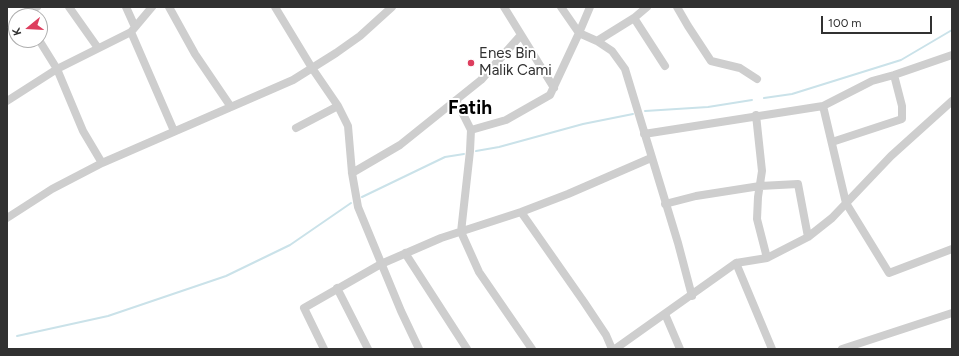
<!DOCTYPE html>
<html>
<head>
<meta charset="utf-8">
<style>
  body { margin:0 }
  #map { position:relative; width:959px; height:356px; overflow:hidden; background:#fff; font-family:Figtree,sans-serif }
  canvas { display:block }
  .frame { position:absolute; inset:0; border:8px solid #313131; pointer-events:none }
  .north { position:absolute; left:8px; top:8px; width:40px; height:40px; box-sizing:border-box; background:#fff; border:1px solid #adadad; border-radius:50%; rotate:252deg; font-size:11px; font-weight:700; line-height:16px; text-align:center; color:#313131 }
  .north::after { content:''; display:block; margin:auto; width:14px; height:18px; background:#dd3e5e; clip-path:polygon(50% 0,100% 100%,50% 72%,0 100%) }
  .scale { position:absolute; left:821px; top:16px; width:111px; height:18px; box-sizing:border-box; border:2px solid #313131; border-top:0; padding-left:5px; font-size:12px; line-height:14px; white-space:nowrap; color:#313131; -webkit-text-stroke:3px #fff; paint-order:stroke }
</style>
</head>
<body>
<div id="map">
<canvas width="959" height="356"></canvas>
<div class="frame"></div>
<div class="north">K</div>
<div class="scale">100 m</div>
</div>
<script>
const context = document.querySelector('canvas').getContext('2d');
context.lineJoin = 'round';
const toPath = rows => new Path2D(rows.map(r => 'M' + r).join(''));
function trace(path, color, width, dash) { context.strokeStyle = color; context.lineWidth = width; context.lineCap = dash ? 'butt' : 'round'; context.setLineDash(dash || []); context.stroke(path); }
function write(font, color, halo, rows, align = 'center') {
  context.font = font + ' Figtree,sans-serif'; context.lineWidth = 4; context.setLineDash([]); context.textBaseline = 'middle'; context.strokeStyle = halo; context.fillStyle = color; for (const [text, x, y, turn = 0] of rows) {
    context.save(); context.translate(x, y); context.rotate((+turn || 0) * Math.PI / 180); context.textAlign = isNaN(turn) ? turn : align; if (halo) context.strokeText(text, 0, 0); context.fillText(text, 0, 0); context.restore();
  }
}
const stream = toPath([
  [764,98,792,94,901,60,952,30],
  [645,111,708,107,752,100],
  [476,151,499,147,583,124,633,114],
  [362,197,445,157,464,154],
  [17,336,108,316,226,276,290,245,351,203]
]);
const street = toPath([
  [69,7,98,48],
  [126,7,135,27],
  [169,7,195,54,231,107],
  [275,7,312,68,338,106,348,126,352,173,358,207,401,311,419,349],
  [504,7,554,88],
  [561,7,579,33,597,41,612,51,625,69,678,243,692,296],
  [677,7,688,26,711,61,740,68,757,79],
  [22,14,37,7],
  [634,18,665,66],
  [131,32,174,131],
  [39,40,57,69,83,131,102,163],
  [597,41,634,18,647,7],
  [456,100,471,130,470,151,461,232,479,272,532,349],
  [7,101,57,69,131,32,152,7],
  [823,106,846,203,889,273,952,249],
  [756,115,762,171,758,197,757,219,767,258],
  [296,128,338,106],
  [471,130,506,120,550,95,579,33,590,7],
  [644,134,823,106,872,81,894,75,952,55],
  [832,142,902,119,902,106,894,75],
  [352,173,400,145,481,80,521,35],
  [665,204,696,196,760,186,798,184,808,237],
  [521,212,584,302,606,335,612,349],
  [7,218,52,189,102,163,293,80,336,53,360,36,392,7],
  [405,253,467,349],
  [736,263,772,349],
  [337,288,368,349],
  [665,314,680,349],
  [324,349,304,308,381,264,441,238,521,212,568,194,651,158],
  [615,349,736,263,767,258,808,237,832,218,891,156,952,101],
  [842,349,952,313]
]);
const markers = [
  [471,63,4,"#dd3e5e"]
];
const poiNames = [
  ["Enes Bin",479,54],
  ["Malik Cami",479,71]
];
const districtNames = [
  ["Fatih",470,108]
];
trace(stream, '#cae2e9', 2);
trace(street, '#cecece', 8);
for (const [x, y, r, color] of markers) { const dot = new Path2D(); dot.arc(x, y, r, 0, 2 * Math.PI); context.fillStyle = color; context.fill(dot); trace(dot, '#fff', 1.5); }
write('15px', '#313131', '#fff', poiNames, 'left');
write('bold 19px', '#000', '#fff', districtNames);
</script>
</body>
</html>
